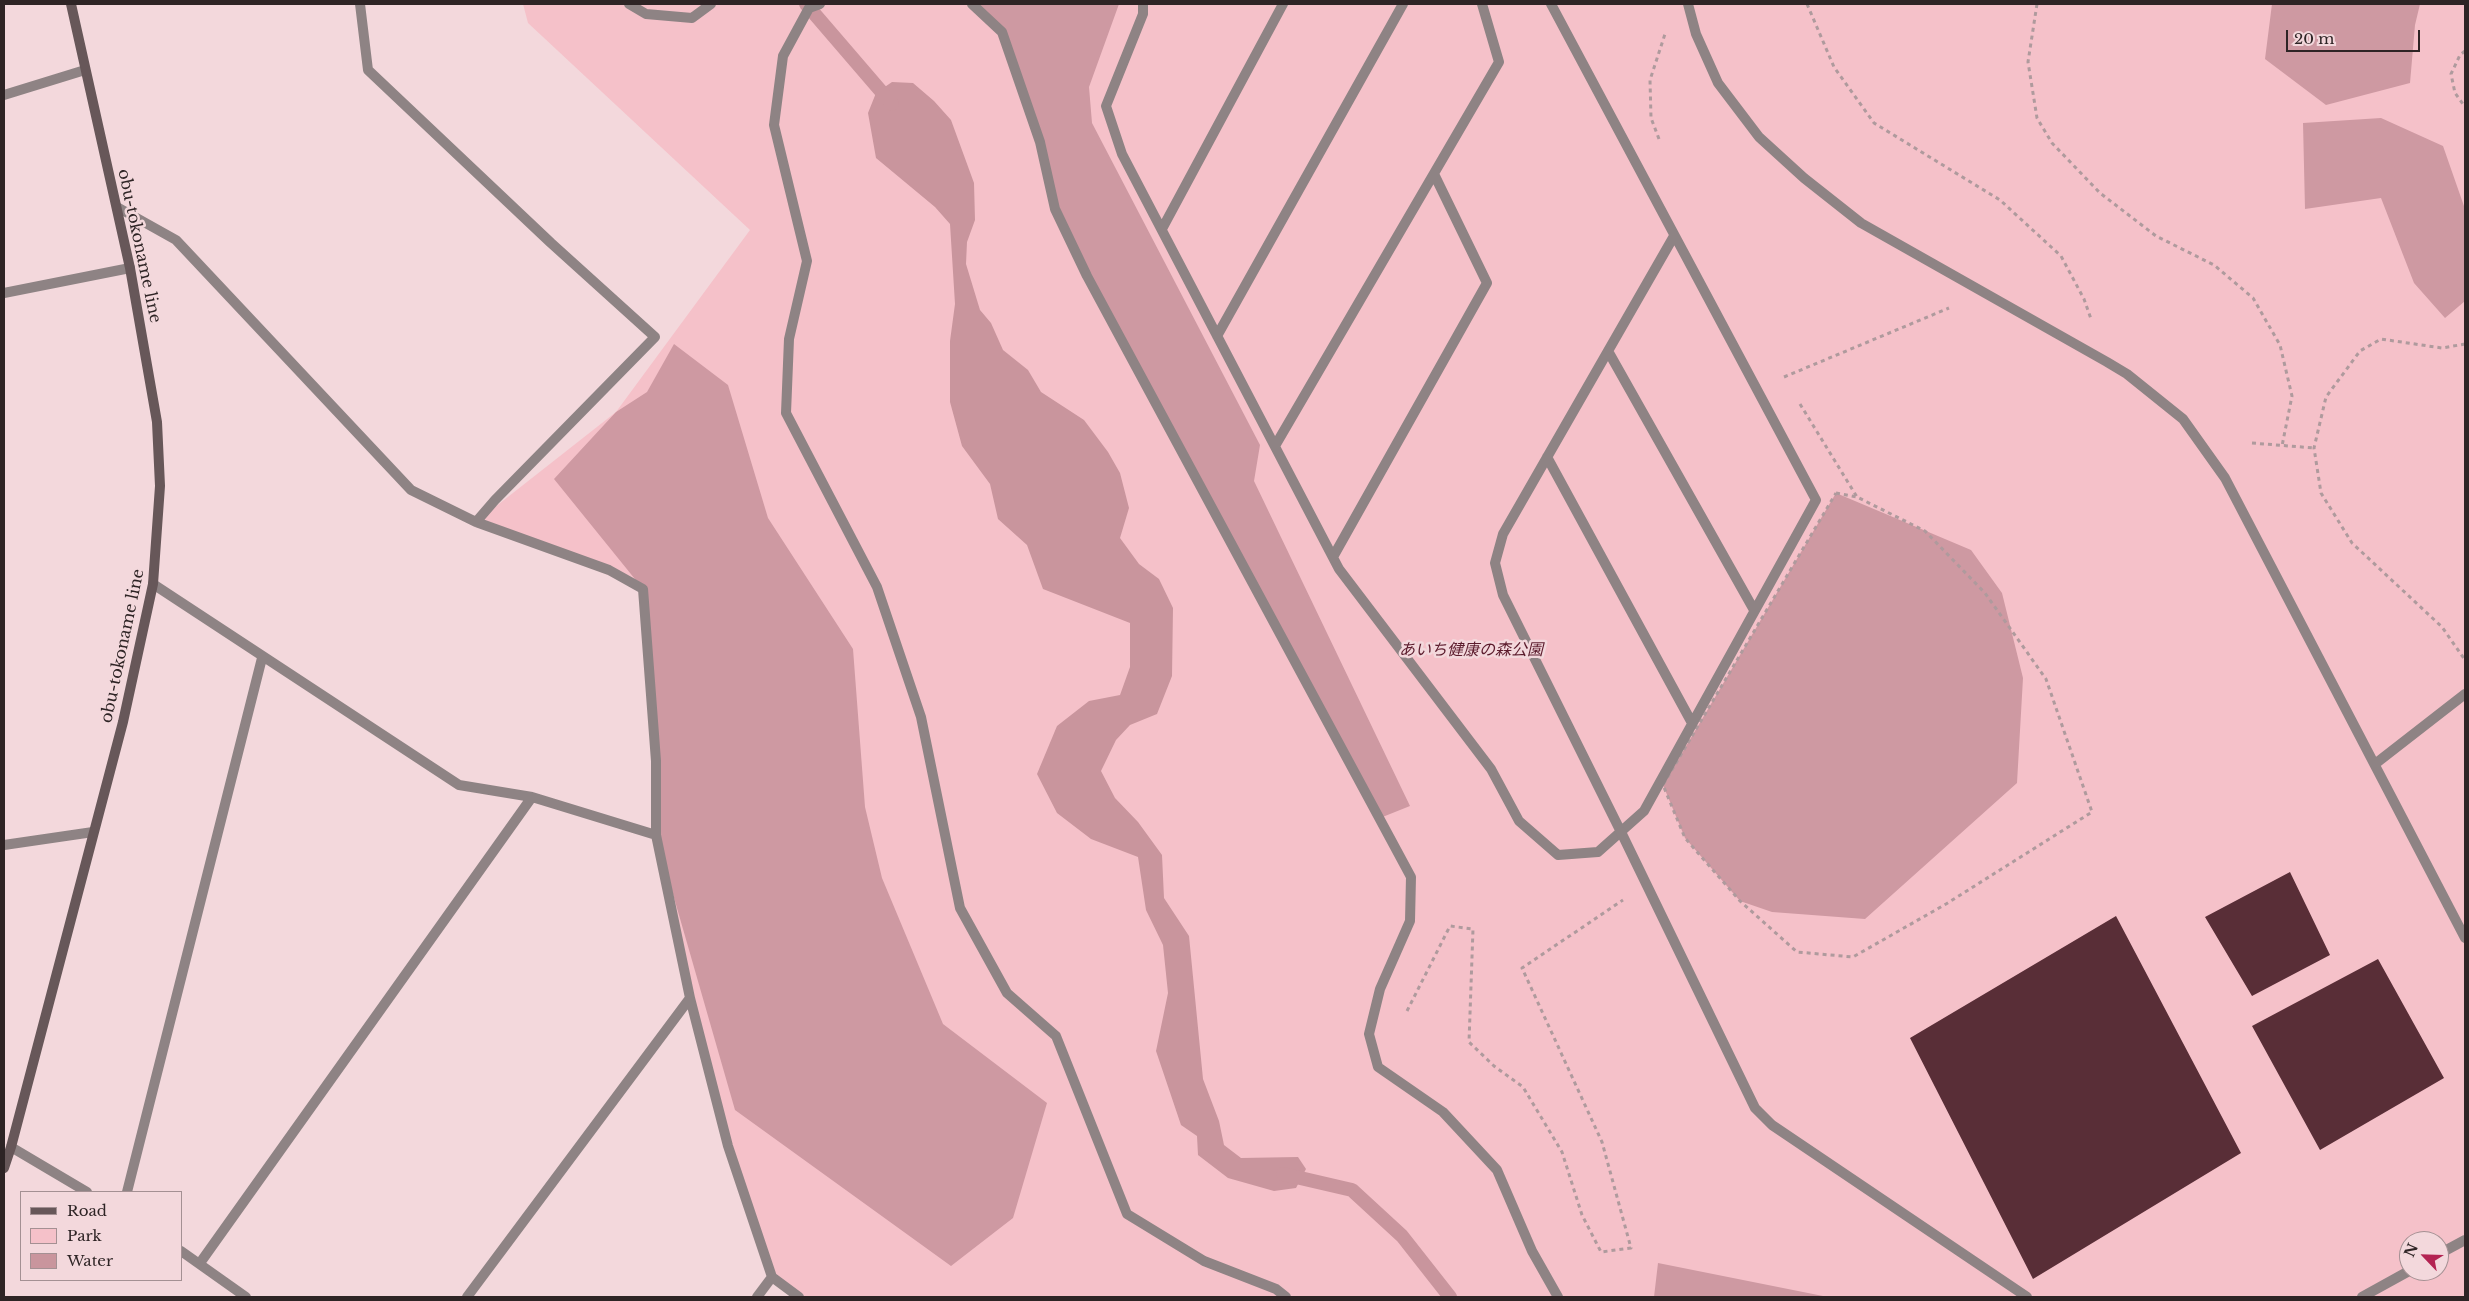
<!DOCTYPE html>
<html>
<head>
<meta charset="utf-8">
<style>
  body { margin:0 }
  #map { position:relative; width:2469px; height:1301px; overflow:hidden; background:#f3d8dc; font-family:"Libre Baskerville",serif }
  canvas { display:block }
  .frame { position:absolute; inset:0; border:5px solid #2e2425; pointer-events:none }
  .legend { position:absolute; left:20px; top:1191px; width:162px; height:90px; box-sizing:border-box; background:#f3d8dc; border:1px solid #a49093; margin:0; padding:6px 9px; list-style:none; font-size:15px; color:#2e2425 }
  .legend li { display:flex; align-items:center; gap:10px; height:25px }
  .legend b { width:25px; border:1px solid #a49093 }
  .north { position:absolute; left:2399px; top:1231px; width:50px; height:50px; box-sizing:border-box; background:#f3d8dc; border:1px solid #a49093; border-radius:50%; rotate:294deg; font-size:14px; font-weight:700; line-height:20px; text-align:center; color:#2e2425 }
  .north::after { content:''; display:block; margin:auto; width:18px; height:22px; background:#b32352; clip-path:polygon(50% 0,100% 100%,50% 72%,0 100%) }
  .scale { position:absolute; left:2286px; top:30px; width:134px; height:22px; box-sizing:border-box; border:2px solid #2e2425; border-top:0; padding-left:6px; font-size:15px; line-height:18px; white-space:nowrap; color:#2e2425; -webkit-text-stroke:4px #f3d8dc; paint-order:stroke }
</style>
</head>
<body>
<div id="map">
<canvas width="2469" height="1301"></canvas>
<div class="frame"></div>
<ul class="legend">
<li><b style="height:6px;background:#675759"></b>Road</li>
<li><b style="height:14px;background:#f5c1c9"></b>Park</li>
<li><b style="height:14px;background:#c9959d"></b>Water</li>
</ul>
<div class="north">N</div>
<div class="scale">20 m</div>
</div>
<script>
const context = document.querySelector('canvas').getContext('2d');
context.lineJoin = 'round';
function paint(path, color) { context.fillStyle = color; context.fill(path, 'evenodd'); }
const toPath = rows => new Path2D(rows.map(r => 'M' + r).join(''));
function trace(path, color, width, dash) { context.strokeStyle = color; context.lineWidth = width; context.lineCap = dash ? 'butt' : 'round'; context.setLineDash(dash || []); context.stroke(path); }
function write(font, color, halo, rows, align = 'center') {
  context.font = font + ' "Libre Baskerville","Noto Sans JP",serif'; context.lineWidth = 5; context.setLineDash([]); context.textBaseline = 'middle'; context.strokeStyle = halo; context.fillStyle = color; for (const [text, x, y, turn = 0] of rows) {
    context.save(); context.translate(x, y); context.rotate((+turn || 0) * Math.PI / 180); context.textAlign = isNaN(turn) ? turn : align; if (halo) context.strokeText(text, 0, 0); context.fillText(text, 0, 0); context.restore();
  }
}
const green = toPath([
  [523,4,2465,4,2465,1297,799,1297,772,1277,728,1146,656,835,643,589,476,522,616,412,750,230,528,23],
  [2409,1241,2439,1241,2439,1271,2409,1271]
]);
const forest = toPath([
  [966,4,1119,4,1089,87,1092,123,1260,445,1254,481,1410,806,1380,818,1055,209,1040,142,1002,33],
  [2272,4,2420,4,2415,25,2410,83,2326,105,2265,59],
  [2381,118,2443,146,2465,209,2465,301,2445,318,2414,283,2381,198,2305,209,2303,123],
  [674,344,728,385,768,518,853,649,865,807,882,878,943,1024,1047,1103,1013,1218,951,1266,735,1110,656,835,643,589,554,479,616,412,647,392],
  [1836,493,1971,550,2002,593,2023,678,2017,783,1865,919,1772,912,1740,901,1685,838,1663,785],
  [1658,1263,1828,1297,1654,1297]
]);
const water = toPath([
  [892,82,913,83,934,101,951,120,974,183,975,220,967,242,966,264,980,310,991,323,1003,350,1028,370,1041,392,1084,420,1108,452,1120,473,1129,508,1120,538,1139,564,1159,579,1173,608,1172,676,1157,714,1130,725,1116,740,1101,771,1115,798,1138,822,1162,855,1164,898,1189,936,1203,1079,1219,1121,1224,1145,1241,1158,1298,1157,1306,1169,1296,1188,1274,1191,1228,1178,1198,1155,1197,1136,1181,1125,1156,1051,1168,993,1163,945,1146,910,1138,857,1091,839,1057,813,1037,774,1057,726,1089,701,1120,695,1130,667,1130,623,1043,589,1027,545,998,519,990,484,962,446,950,402,950,341,955,304,950,224,935,207,876,158,868,113,876,93]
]);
const stream = toPath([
  [806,4,892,104],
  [1283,1174,1352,1190,1402,1236,1450,1297]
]);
const building = toPath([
  [2290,872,2330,955,2252,996,2205,917],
  [2116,916,2241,1153,2033,1279,1910,1038],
  [2378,959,2444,1078,2320,1150,2252,1026]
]);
const path = toPath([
  [1807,4,1834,67,1874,123,2000,200,2061,256,2084,299,2091,319],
  [2037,4,2028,62,2037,118,2052,143,2100,193,2156,236,2214,265,2253,298,2280,345,2292,396,2282,446],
  [2465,51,2460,55,2451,74,2455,93,2465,107],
  [1659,139,1651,118,1650,80,1665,34],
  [2465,344,2442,348,2381,339,2360,351,2326,397,2314,448,2321,493,2352,543,2442,627,2465,660],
  [1784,377,1949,308],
  [1800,404,1857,497],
  [2252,443,2314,448],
  [1836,493,1857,497,1925,531,1985,593,2046,679,2092,812,1946,904,1853,957,1797,952,1740,901,1685,838,1663,785,1836,493],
  [1407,1011,1450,926,1473,929,1469,1042,1494,1066,1523,1087,1562,1152,1582,1215,1601,1252,1631,1248,1602,1142,1522,968,1623,900]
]);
const service = toPath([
  [1143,4,1143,14,1106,106,1122,154,1339,569,1491,769,1519,821,1558,855,1598,852,1644,811,1816,500,1551,4],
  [1162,229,1283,4],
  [1217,336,1403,4],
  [1608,351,1754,610],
  [1275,446,1499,62,1482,4],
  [1547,457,1692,723],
  [1333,557,1487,283,1434,174],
  [1621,832,1503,595,1495,563,1503,534,1674,236]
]);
const pedestrian = toPath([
  [629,4,646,14,692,18,711,4],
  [820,4,809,8,783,56,774,125,807,261,789,339,786,413,877,587,921,717,960,908,1007,993,1056,1036,1127,1214,1204,1261,1276,1289,1286,1297],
  [972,4,1002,32,1040,142,1055,209,1087,276,1411,877,1410,921,1380,989,1369,1034,1378,1067,1443,1112,1497,1170,1532,1251,1558,1297],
  [1688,4,1696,34,1718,83,1759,137,1804,178,1861,223,2107,362,2127,374,2183,419,2225,478,2465,938],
  [2375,764,2465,694],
  [1621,832,1755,1108,1772,1125,2027,1297],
  [2439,1254,2465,1240],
  [2362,1297,2409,1271]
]);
const minor = toPath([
  [360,4,368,70,551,243,655,337,495,500,476,522],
  [4,95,85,70],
  [117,207,176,240,411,490,476,522,609,570,643,589,656,761,656,835,690,998,728,1146,772,1277,799,1297],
  [4,293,130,268],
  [153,584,459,785,532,797,656,835],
  [4,845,93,832],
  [11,1147,87,1192],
  [127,1192,262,658],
  [181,1251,246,1297],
  [200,1263,532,797],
  [467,1297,690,998],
  [757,1297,772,1277]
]);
const secondary = toPath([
  [4,1168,11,1147,123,722,153,584,160,486,157,422,130,268,71,4]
]);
const streetNames = [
  ["obu-tokoname line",139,246,78],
  ["obu-tokoname line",123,646,-78]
];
const parkNames = [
  ["あいち健康の森公園",1471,650]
];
paint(green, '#f5c1c9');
paint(forest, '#ce99a2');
paint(water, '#c9959d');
trace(stream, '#c9959d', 14);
paint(building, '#592e37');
trace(path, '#af9a9d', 3, [4, 4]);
trace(service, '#8e8384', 10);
trace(pedestrian, '#8e8384', 10);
trace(minor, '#8e8384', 10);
trace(secondary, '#675759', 10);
write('16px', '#2e2425', '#f3d8dc', streetNames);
write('italic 16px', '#5c1c2d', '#f3d8dc', parkNames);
</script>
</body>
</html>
